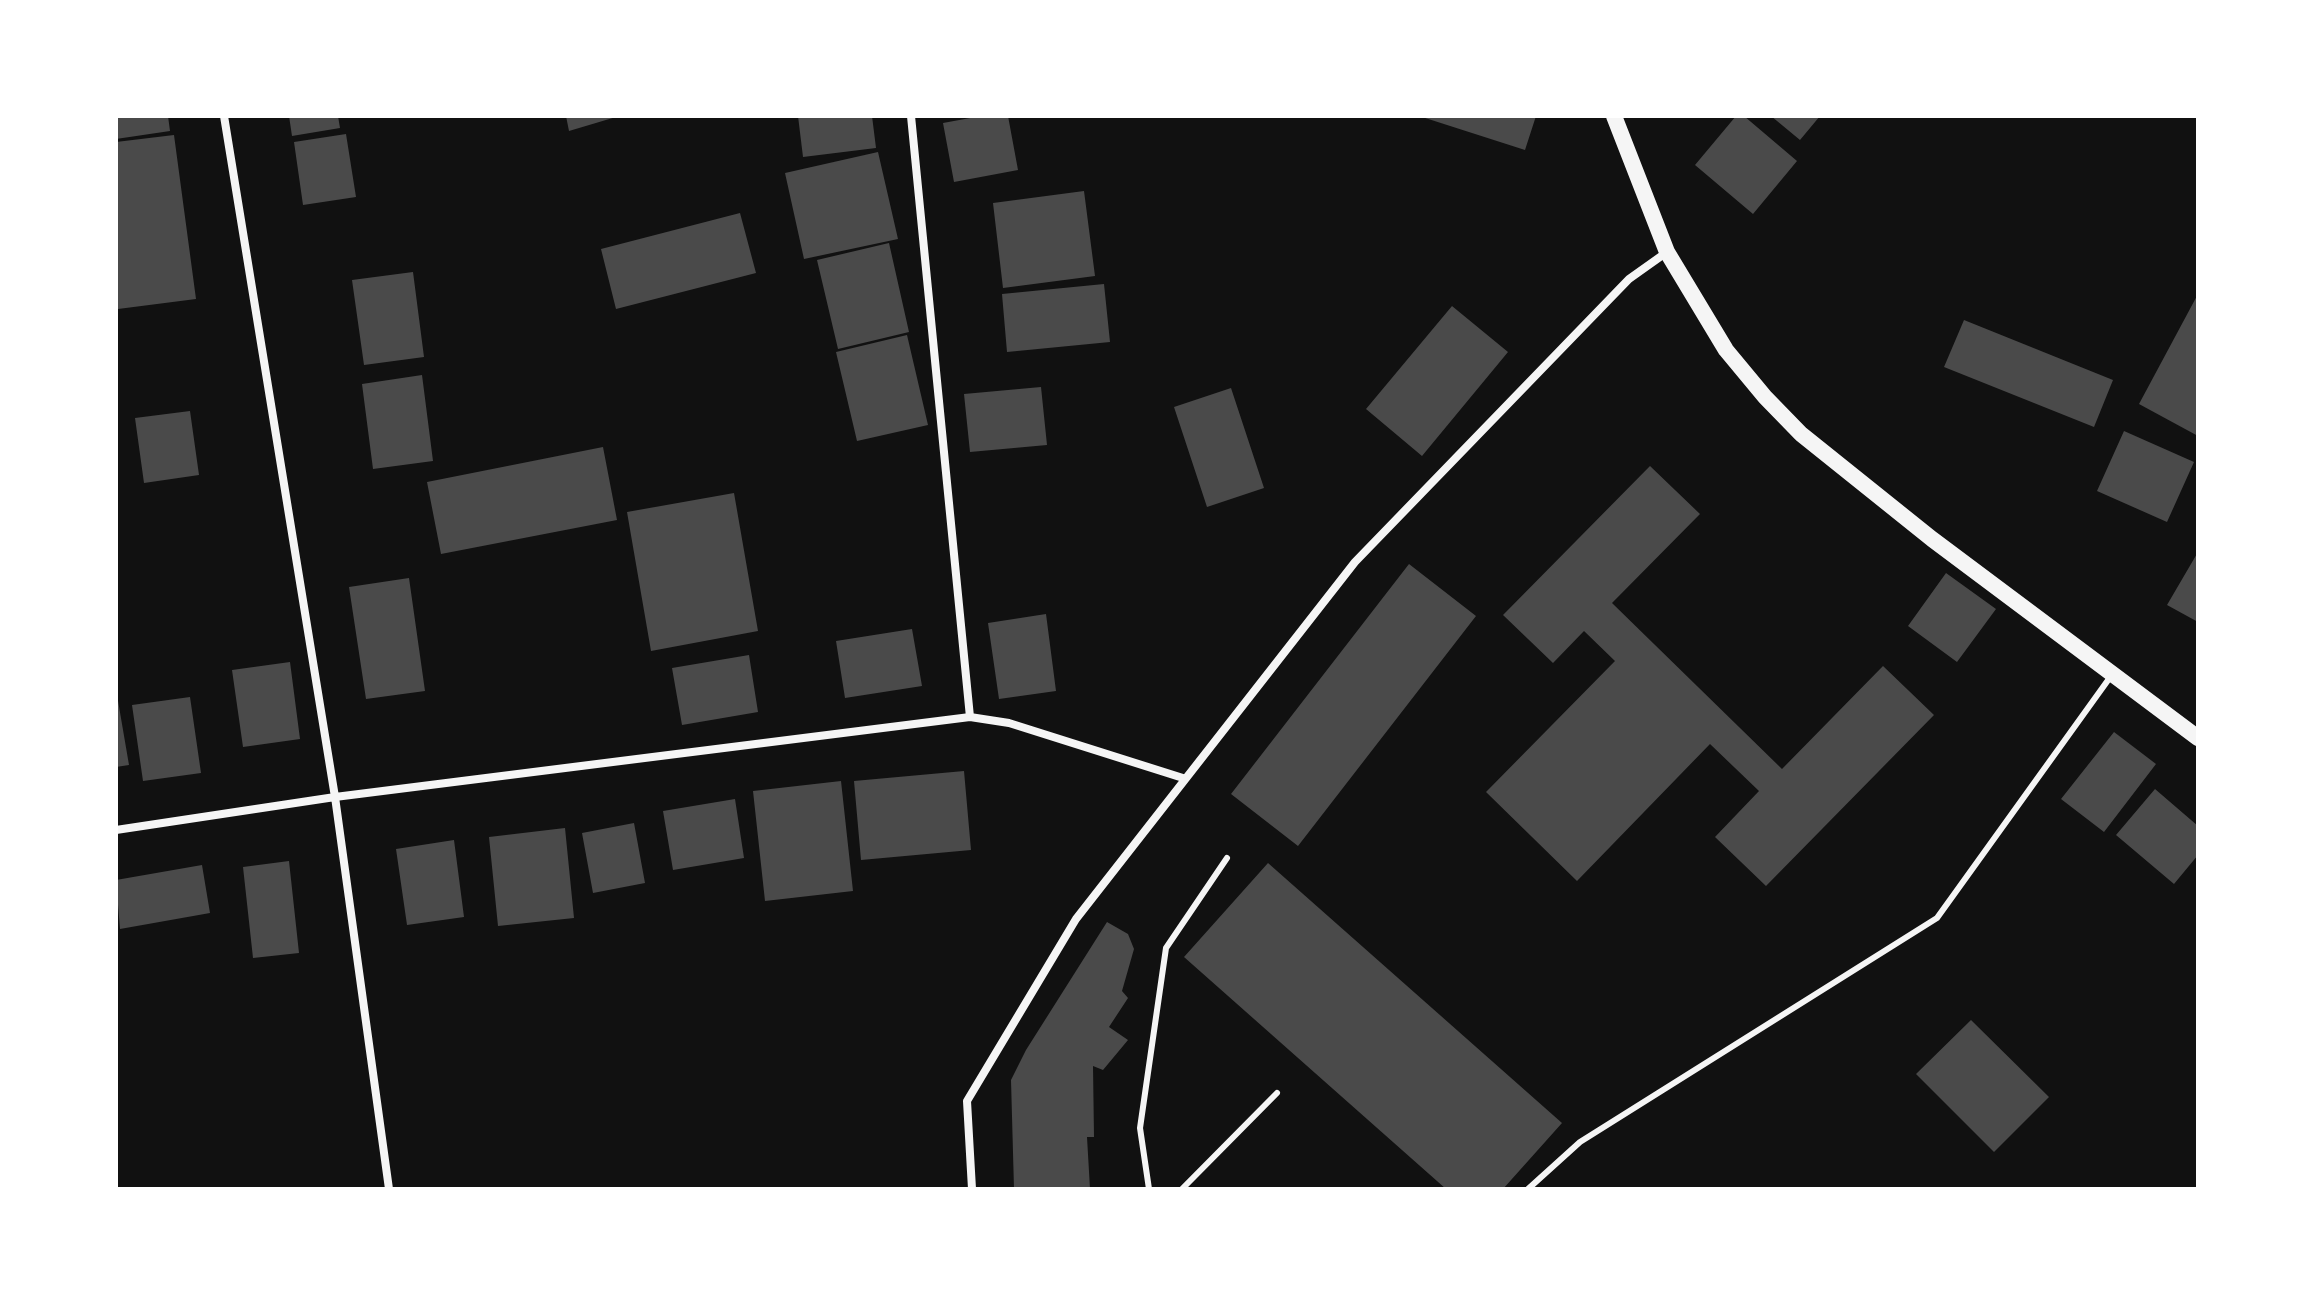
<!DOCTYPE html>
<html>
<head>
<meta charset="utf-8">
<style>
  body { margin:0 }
  #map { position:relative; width:2314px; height:1305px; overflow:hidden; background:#111; font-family:Inter,sans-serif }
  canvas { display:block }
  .frame { position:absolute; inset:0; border:118px solid #fff; pointer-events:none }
</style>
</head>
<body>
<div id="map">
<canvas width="2314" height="1305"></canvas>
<div class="frame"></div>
</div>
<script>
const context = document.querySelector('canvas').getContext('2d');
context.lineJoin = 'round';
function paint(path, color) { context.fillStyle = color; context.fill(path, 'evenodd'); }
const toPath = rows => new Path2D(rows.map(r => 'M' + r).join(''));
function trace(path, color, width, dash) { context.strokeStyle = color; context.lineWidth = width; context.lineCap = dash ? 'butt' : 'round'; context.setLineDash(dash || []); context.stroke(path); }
const building = toPath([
  [116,116,168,116,170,131,116,139],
  [289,116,338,116,340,128,292,136],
  [566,116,616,116,616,117,569,131],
  [798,116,872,116,876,148,803,157],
  [981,116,1008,116,1018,170,954,182,943,123],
  [1419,116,1536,116,1525,150],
  [1736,116,1744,116,1797,161,1753,214,1695,165],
  [1771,116,1820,116,1800,140],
  [346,134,356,197,303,205,294,142],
  [174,135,196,299,118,309,116,142],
  [878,152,898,239,804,259,785,173],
  [1084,191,1095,276,1003,288,993,203],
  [740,213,756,273,616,309,601,249],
  [889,243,909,332,838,349,817,260],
  [413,272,424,357,364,365,352,280],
  [1104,284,1110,342,1007,352,1002,294],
  [2198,294,2198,436,2139,404],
  [1452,306,1508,352,1422,456,1366,409],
  [1964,320,2113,380,2094,427,1944,367],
  [907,335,928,425,857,441,836,352],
  [422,375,433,461,373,469,362,384],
  [1041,387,1047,445,970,452,964,394],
  [1231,388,1264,488,1207,507,1174,407],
  [190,411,199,475,144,483,135,418],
  [2124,431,2194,462,2167,522,2097,491],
  [603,447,617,520,441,554,427,482],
  [1650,466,1700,514,1612,603,1782,769,1883,666,1934,715,1766,886,1715,837,1759,791,1710,744,1577,881,1486,792,1615,661,1584,631,1553,663,1503,615],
  [734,493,758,631,651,651,627,512],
  [2198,552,2198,622,2167,605],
  [1409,564,1476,616,1298,846,1231,794],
  [1946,573,1996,609,1957,662,1908,626],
  [409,578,425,691,366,699,349,587],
  [1046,614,1056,691,999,699,988,623],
  [912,629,922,686,845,698,836,641],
  [749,655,758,712,682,725,672,668],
  [290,662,300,739,243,747,232,670],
  [116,689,129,765,116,767],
  [190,697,201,773,143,781,132,705],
  [2114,732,2156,764,2104,832,2061,799],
  [964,771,971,850,861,860,854,781],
  [841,781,853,891,765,901,753,791],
  [2155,789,2198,826,2198,855,2174,884,2116,835],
  [735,799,744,858,673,870,663,811],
  [634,823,645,883,593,893,582,833],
  [565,828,574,918,498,926,489,837],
  [454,840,464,917,407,925,396,849],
  [289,861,299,953,253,958,243,867],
  [1268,863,1562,1123,1503,1189,1446,1189,1184,957],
  [202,865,210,913,120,929,116,880],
  [1107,922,1128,934,1134,949,1122,991,1128,998,1109,1027,1128,1040,1103,1070,1093,1066,1094,1137,1087,1137,1090,1189,1014,1189,1011,1080,1026,1050],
  [1971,1020,2049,1097,1994,1152,1916,1074]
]);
const service = toPath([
  [1149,1189,1140,1128,1166,948,1227,858],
  [1182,1189,1277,1093],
  [1528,1189,1580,1142,1937,918,2111,676]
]);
const minor = toPath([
  [224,116,335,797,389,1189],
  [911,116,970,717],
  [116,830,335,797,970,717,1009,723,1183,778],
  [972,1189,967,1101,1076,919,1355,562,1629,279,1667,252]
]);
const secondary = toPath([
  [1614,116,1667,252,1726,350,1765,397,1801,434,1932,539,2198,738]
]);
paint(building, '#4a4a4a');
trace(service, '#f5f5f5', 6);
trace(minor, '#f5f5f5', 8);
trace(secondary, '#f5f5f5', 16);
</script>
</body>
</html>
